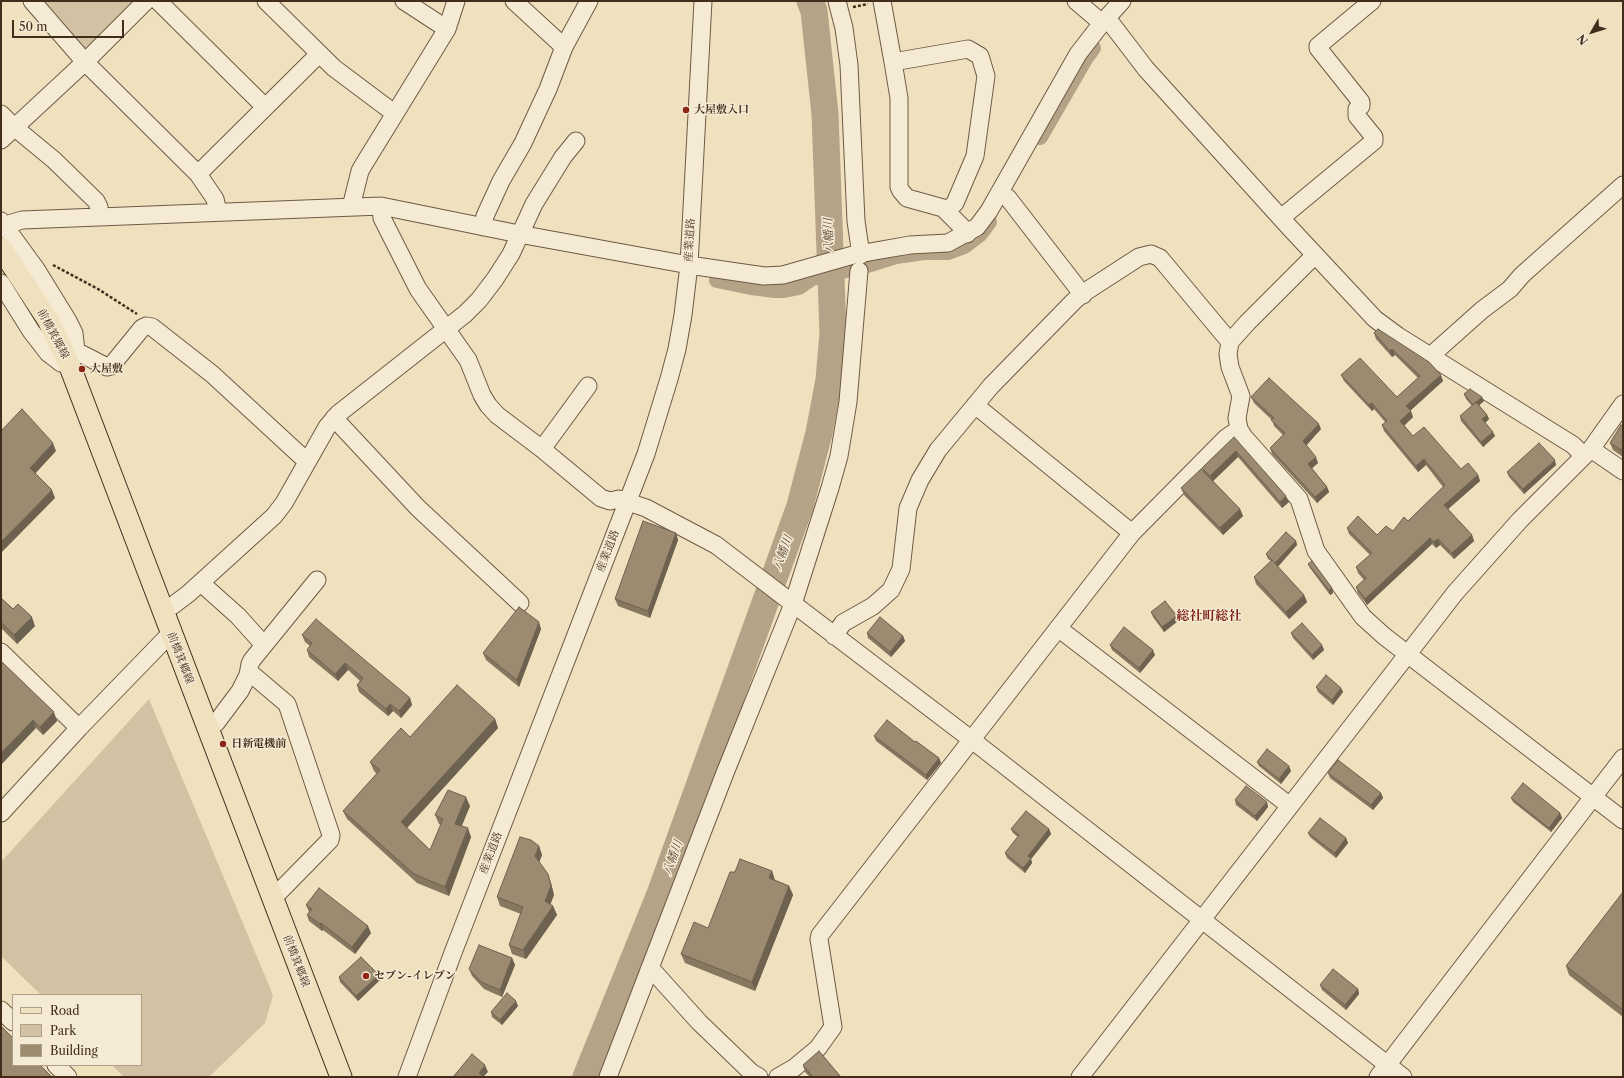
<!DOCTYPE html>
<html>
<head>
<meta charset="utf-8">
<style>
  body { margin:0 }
  #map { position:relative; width:1624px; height:1078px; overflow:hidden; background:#efe0be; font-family:"Libre Caslon Text",serif }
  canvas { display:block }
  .frame { position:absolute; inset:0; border:2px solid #422d1d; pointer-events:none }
  .legend { position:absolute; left:12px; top:994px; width:130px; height:72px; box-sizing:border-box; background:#f5ebd5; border:1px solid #ad9f8b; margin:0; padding:5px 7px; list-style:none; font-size:12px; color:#422d1d }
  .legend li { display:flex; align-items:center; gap:8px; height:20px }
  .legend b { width:20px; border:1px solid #ad9f8b }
  .north { position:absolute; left:1572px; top:12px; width:40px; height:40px; -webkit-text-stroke:3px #f5ebd5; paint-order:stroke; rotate:231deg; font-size:11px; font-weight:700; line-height:16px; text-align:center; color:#422d1d }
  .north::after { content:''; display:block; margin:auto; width:14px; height:18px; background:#422d1d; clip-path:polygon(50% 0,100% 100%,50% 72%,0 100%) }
  .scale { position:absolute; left:12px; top:20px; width:112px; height:18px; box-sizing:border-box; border:2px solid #422d1d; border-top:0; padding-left:5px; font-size:12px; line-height:14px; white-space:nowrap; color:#422d1d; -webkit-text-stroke:3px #f5ebd5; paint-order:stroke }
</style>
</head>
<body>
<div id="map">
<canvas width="1624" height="1078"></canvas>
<div class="frame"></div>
<ul class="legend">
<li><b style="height:5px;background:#efe0be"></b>Road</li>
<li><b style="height:11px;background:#d2c2a3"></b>Park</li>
<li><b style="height:11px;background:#9c8a71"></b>Building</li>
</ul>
<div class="north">N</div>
<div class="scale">50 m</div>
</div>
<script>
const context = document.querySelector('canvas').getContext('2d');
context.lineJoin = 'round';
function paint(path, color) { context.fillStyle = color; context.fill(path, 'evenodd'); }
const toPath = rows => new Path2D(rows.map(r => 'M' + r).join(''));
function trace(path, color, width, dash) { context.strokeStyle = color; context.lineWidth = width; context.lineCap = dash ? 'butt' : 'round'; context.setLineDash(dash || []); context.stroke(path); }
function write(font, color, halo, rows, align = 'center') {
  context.font = font + ' "Libre Caslon Text","Noto Serif JP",serif'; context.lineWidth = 3; context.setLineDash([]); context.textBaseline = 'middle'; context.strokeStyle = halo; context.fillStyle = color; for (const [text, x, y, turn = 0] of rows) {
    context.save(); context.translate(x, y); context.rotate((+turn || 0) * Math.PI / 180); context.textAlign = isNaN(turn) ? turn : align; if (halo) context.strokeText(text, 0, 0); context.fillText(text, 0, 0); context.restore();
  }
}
const green = toPath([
  [38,1,137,1,89,50,81,49],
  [149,699,273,995,265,1023,209,1077,124,1077,112,1065,141,1065,141,995,41,995,1,956,1,862]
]);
const canal = toPath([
  [1040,137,1085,59,1093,48],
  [717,280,751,287,775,290,784,290,799,287,812,278,867,265,896,256,924,252,948,252,964,246,980,234,989,222]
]);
const river = toPath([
  [586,1077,660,894,800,506,819,433,829,380,833,333,825,114,814,11,810,1]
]);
const path = toPath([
  [853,7,868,4],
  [53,265,98,289,137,314]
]);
const minor = toPath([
  [32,1,85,62,198,174,215,199,218,212],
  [158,1,265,107],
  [266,1,334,68,394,113],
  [404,1,447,29],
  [514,1,564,47],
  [837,1,844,28,849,65,856,221,861,255],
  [882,1,893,62],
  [1076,1,1102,23],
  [1107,18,1146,69,1290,228,1375,319,1398,336,1573,445,1584,456],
  [1,114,14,127,54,160,96,201,99,207,98,217],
  [1,140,85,62,146,1],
  [198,174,319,54],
  [999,193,1008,198,1083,295],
  [381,206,382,218,418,289,468,360,482,395,488,405,497,415,542,449,601,498,610,501,619,499,646,508,716,545,972,740,1403,1077],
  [351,207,360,171,364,164,447,29,456,1],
  [947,211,955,203,975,156,986,76,980,56,968,49,893,62,899,98,899,187,901,191,907,198,943,208,963,228,967,234],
  [1281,218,1374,141,1374,137,1357,116,1357,109,1361,106,1361,102,1318,48,1318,46,1372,1],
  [1,221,36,269,68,321,74,333,76,351,73,359,69,364,61,363,48,353,31,331,1,283],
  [7,227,12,223,22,220,381,206,519,234,689,265,764,276,783,275,853,255,881,250,910,245,948,243,977,227,989,211,1078,54,1102,23,1122,1],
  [483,227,485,216,501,181,523,143,548,89,564,47,589,1],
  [1315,255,1247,323,1230,342,1228,354,1230,367,1241,396,1237,418,1239,429,1244,437,1299,499,1316,551,1363,617,1384,636,1623,820],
  [76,351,107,367,111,366,142,328,146,326,152,327,212,374,301,456,308,460],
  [1433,357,1436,351,1482,310,1510,289,1522,275,1623,185],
  [975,405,1132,533],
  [334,418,418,508,520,603],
  [542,449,588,386],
  [1591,449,1623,471],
  [201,583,238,616,264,645],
  [161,609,172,606,188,594,274,516,284,503,327,427,338,414,465,314,479,300,495,279,511,254,534,204,563,157,576,141],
  [1058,628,1290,806],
  [834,636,843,623,873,606,891,590,901,569,908,508,920,480,938,450,991,386,1074,301,1085,292,1139,257,1151,254,1160,258,1230,342],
  [1,652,79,728],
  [248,675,254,676,287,704,331,835,330,840,279,892,271,895],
  [206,727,216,723,240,691,248,675,250,664,252,660,317,580],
  [1,813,79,728,171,633],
  [649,970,654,972,699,1022,752,1073,759,1077],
  [1,1010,13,1022],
  [56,1065,68,1077],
  [407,1077,454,950,646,454,669,379,677,349,683,315,689,265,703,1],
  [608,1077,725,773,793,604,830,488,839,456,848,402,859,271],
  [778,1077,794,1068,818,1048,833,1027,819,939,820,935,1132,533,1226,438,1239,429],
  [1080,1077,1455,593,1520,520,1591,449,1623,404],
  [1378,1077,1623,758]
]);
const major = toPath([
  [1,248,48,320,69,364,341,1077]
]);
const wall = toPath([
  [1374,333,1443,381,1410,410,1413,417,1404,425,1413,436,1461,469,1478,475,1480,481,1448,509,1472,535,1474,541,1454,559,1440,545,1436,548,1432,544,1367,605,1358,593,1356,587,1364,580,1358,573,1356,567,1370,555,1349,534,1347,528,1377,535,1393,531,1408,521,1443,487,1426,465,1418,472,1384,431,1382,425,1386,423,1374,409,1372,411,1344,381,1341,375,1397,397,1418,378,1395,355,1392,357,1376,339],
  [1464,394,1482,397,1484,401,1479,405,1487,415,1489,419,1485,423,1495,436,1483,447,1461,421,1460,416,1472,406,1466,399],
  [1251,397,1321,429,1306,445,1318,463,1312,468,1327,487,1329,492,1317,503,1272,454,1270,448,1283,435,1274,426,1272,420,1254,403],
  [1623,426,1623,457,1613,450,1610,443],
  [1234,437,1289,502,1282,508,1238,457,1213,481,1240,509,1243,516,1223,535,1184,495,1181,488,1203,471,1202,468],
  [1556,465,1524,494,1509,477,1507,472],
  [676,533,678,540,650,618,618,606,615,599],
  [1296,541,1297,545,1278,567,1304,595,1307,602,1289,619,1256,584,1254,577,1271,561,1268,559,1266,554],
  [1308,564,1332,588,1333,593,1330,595,1310,568],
  [1,598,13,609,35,626,17,644,1,628],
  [1151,612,1177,616,1178,621,1164,632,1153,617],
  [541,629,519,687,486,660,483,653],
  [867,633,903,636,905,641,891,657,868,638],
  [1291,633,1322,645,1324,650,1313,660,1293,638],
  [302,635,410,698,412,705,401,718,393,711,388,716,359,692,357,685,360,681,348,670,338,681,309,657,307,650,310,646,305,642],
  [1110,645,1155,655,1140,673,1112,650],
  [1,661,57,721,43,735,36,728],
  [1316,687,1341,688,1343,692,1333,705,1318,692],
  [495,719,498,728,407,828,430,850,441,825,439,824,435,815,470,806,461,826,471,837,449,896,417,883,347,819,343,811,377,774,374,771,370,762,410,737],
  [874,736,915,742,939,758,941,763,927,780,876,741],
  [1257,762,1291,771,1281,784,1259,766],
  [1328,773,1381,793,1383,798,1373,810,1330,778],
  [1511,798,1560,813,1562,818,1551,832,1513,802],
  [1235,800,1267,802,1268,807,1257,821,1236,805],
  [1011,829,1049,829,1051,834,1031,859,1032,863,1025,873,1007,858,1005,853,1018,837,1013,833],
  [1308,833,1346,838,1348,843,1336,858,1310,837],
  [539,846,542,855,539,862,551,883,554,895,550,904,553,906,557,915,526,959,512,954,509,945,521,914,500,906,497,897],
  [772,871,775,880,789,886,793,895,755,991,685,963,681,954,708,928],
  [1623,892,1623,1017,1569,975,1566,966],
  [306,905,371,933,355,954,323,930,322,931,309,921,307,915,309,912],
  [512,958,515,965,502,997,484,989,472,976,469,969],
  [339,977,380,980,358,1001,340,982],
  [1320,985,1358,989,1359,994,1346,1010,1322,990],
  [518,1006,502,1025,492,1017,491,1012],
  [803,1065,841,1077,810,1077,805,1072]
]);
const shadedWall = toPath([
  [1392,349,1395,355,1392,357,1390,351],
  [1441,375,1443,381,1409,412,1406,406],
  [1482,397,1484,401,1475,409,1473,405],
  [1372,403,1374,409,1372,411,1369,405],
  [1411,411,1413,417,1403,427,1400,421],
  [1487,415,1489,419,1484,424,1482,419],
  [1319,424,1321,429,1305,447,1303,441],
  [1493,432,1495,436,1483,447,1481,442],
  [53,443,56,451,33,476,30,468],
  [1236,451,1238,457,1212,482,1210,476],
  [1316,457,1318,463,1310,470,1308,464],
  [1424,459,1426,465,1418,472,1416,466],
  [1555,460,1556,465,1524,494,1523,489],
  [1478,475,1480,481,1446,511,1444,505],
  [1327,487,1329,492,1317,503,1315,497],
  [52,490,55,498,1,553,1,542],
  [1286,496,1289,502,1282,508,1280,502],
  [1240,509,1243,516,1223,535,1220,528],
  [676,533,678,540,650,618,648,611],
  [1472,535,1474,541,1454,559,1452,553],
  [1430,538,1432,544,1367,605,1365,599],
  [1438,539,1440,545,1436,548,1434,542],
  [1296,541,1297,545,1277,567,1275,563],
  [1332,588,1333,593,1330,595,1329,590],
  [1304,595,1307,602,1289,619,1286,612],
  [1177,616,1178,621,1164,632,1162,627],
  [32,617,35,626,17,644,14,635],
  [539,622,541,629,519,687,517,680],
  [903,636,905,641,891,657,890,652],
  [1322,645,1324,650,1313,660,1312,655],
  [1153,650,1155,655,1140,673,1139,668],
  [345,663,348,670,338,681,335,674],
  [1341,688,1343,692,1333,705,1332,700],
  [410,698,412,705,401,718,399,711],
  [390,704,393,711,388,716,386,709],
  [54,712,57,721,43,735,40,727],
  [495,719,498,728,404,831,401,822],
  [33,720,36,728,1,765,1,753],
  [939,758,941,763,927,780,926,775],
  [1289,766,1291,771,1281,784,1279,779],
  [1381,793,1383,798,1373,810,1371,805],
  [466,797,470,806,459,833,455,824],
  [1267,802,1268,807,1257,821,1255,816],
  [1560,813,1562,818,1551,832,1549,828],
  [468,828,471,837,449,896,445,887],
  [1049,829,1051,834,1031,859,1032,863,1025,873,1023,868,1028,856],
  [1346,838,1348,843,1336,858,1335,853],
  [539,846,542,855,538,865,535,856],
  [772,871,775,881,769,878],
  [548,874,551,883,554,895,548,911,545,901],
  [789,886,793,895,755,991,752,982],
  [553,906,557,915,526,959,523,950],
  [321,923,323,930,322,931,320,924],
  [368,926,371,933,355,954,352,947],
  [512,958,515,965,502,997,500,990],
  [379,975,380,980,358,1001,356,996],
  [1358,989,1359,994,1346,1010,1345,1005],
  [516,1001,518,1006,502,1025,500,1020],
  [485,1065,488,1072,483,1077,480,1077,479,1073]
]);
const building = toPath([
  [1378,329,1429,362,1441,375,1406,406,1411,411,1400,421,1413,436,1424,427,1461,469,1468,463,1478,475,1444,505,1472,535,1452,553,1438,539,1434,542,1430,538,1365,599,1356,587,1366,578,1356,567,1372,553,1347,528,1358,516,1377,535,1386,526,1393,531,1404,517,1408,521,1445,485,1424,459,1416,466,1382,425,1387,421,1372,403,1369,405,1341,375,1360,358,1397,397,1420,376,1392,349,1390,351,1374,333,1378,329],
  [1269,378,1319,424,1303,441,1316,457,1308,464,1327,487,1315,497,1270,448,1285,433,1271,420,1274,418,1251,397,1269,378],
  [1470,389,1482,397,1473,405,1464,394,1470,389],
  [1476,402,1487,415,1482,419,1493,432,1481,442,1460,416,1476,402],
  [22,409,53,443,30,468,52,490,1,542,1,431,22,409],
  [1621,425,1623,426,1623,451,1610,443,1621,425],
  [1234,437,1286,496,1280,502,1236,451,1210,476,1202,468,1234,437],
  [1539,443,1555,460,1523,489,1507,472,1539,443],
  [1201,469,1240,509,1220,528,1181,488,1201,469],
  [643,521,676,533,648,611,615,599,643,521],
  [1286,532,1296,541,1275,563,1266,554,1286,532],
  [1272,560,1304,595,1286,612,1254,577,1272,560],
  [1312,561,1332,588,1329,590,1308,564,1312,561],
  [1,598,13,609,18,604,32,617,14,635,1,622,1,598],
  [1165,601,1177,616,1162,627,1151,612,1165,601],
  [519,607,539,622,517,680,483,653,519,607],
  [880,617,903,636,890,652,867,633,880,617],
  [316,619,410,698,399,711,390,704,386,709,357,685,363,678,345,663,335,674,307,650,312,643,302,635,316,619],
  [1302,623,1322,645,1312,655,1291,633,1302,623],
  [1124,627,1153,650,1139,668,1110,645,1124,627],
  [1,661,54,712,40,727,33,720,1,753,1,661],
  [1326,675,1341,688,1332,700,1316,687,1326,675],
  [457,685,495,719,401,822,430,850,443,819,435,815,448,790,466,797,455,824,468,828,445,887,414,874,343,811,380,770,370,762,401,728,410,737,457,685],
  [887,720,915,742,916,741,939,758,926,775,874,736,887,720],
  [1267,749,1289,766,1279,779,1257,762,1267,749],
  [1338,760,1381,793,1371,805,1328,773,1338,760],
  [1523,783,1560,813,1549,828,1511,798,1523,783],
  [1246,786,1267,802,1255,816,1235,800,1246,786],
  [1026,811,1049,829,1028,856,1031,859,1023,868,1005,853,1019,835,1011,829,1026,811],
  [1320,818,1346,838,1335,853,1308,833,1320,818],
  [520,837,531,840,539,846,535,856,548,874,551,886,545,901,553,906,523,950,509,945,523,907,497,897,520,837],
  [740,859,772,871,769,878,789,886,752,982,681,954,694,922,708,928,730,872,735,872,740,859],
  [319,888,368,926,352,947,321,923,320,924,307,915,312,909,306,905,319,888],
  [1623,892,1623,1010,1566,966,1623,892],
  [479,945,512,958,500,990,481,982,469,969,479,945],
  [361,957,379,975,356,996,339,977,361,957],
  [1333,969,1358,989,1345,1005,1320,985,1333,969],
  [507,993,516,1001,500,1020,491,1012,507,993],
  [1,1026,13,1038,13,1065,40,1065,52,1077,1,1077,1,1026],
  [819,1051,841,1077,813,1077,803,1065,819,1051],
  [472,1054,485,1065,479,1073,483,1076,482,1077,453,1077,472,1054]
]);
const markers = [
  [686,110,4,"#8f2418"],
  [82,369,4,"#8f2418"],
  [223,744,4,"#8f2418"],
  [366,976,4,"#8f2418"]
];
const poiNames = [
  ["大屋敷入口",694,110],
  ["大屋敷",90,369],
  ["日新電機前",231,744],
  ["セブン-イレブン",374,976]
];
const streetNames = [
  ["産業道路",690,240,-87],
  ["前橋箕郷線",53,334,62],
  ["産業道路",608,551,-69],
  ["前橋箕郷線",180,658,69],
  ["産業道路",491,853,-69],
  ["前橋箕郷線",296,961,69]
];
const waterNames = [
  ["八幡川",829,236,-92],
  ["八幡川",783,553,-70],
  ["八幡川",673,858,-70]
];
const quarterNames = [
  ["総社町総社",1209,616]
];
paint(green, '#d2c2a3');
trace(canal, '#b4a387', 16);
trace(river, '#b4a387', 27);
trace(minor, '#6d5a45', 19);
trace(major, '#422d1d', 23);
trace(path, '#422d1d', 2.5, [3, 2]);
trace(minor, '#f5ebd5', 17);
trace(major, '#efe0be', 21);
paint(wall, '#867761');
paint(shadedWall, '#6d614f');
paint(building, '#9c8a71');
trace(building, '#6d614f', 1);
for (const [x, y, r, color] of markers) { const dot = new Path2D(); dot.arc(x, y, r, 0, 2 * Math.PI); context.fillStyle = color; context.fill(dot); trace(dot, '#f5ebd5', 1.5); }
write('bold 11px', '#422d1d', '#f5ebd5', poiNames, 'left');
write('11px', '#422d1d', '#f5ebd5', streetNames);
write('italic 12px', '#5e4a38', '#f5ebd5', waterNames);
write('bold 13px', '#7a1f14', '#f5ebd5', quarterNames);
</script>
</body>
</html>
